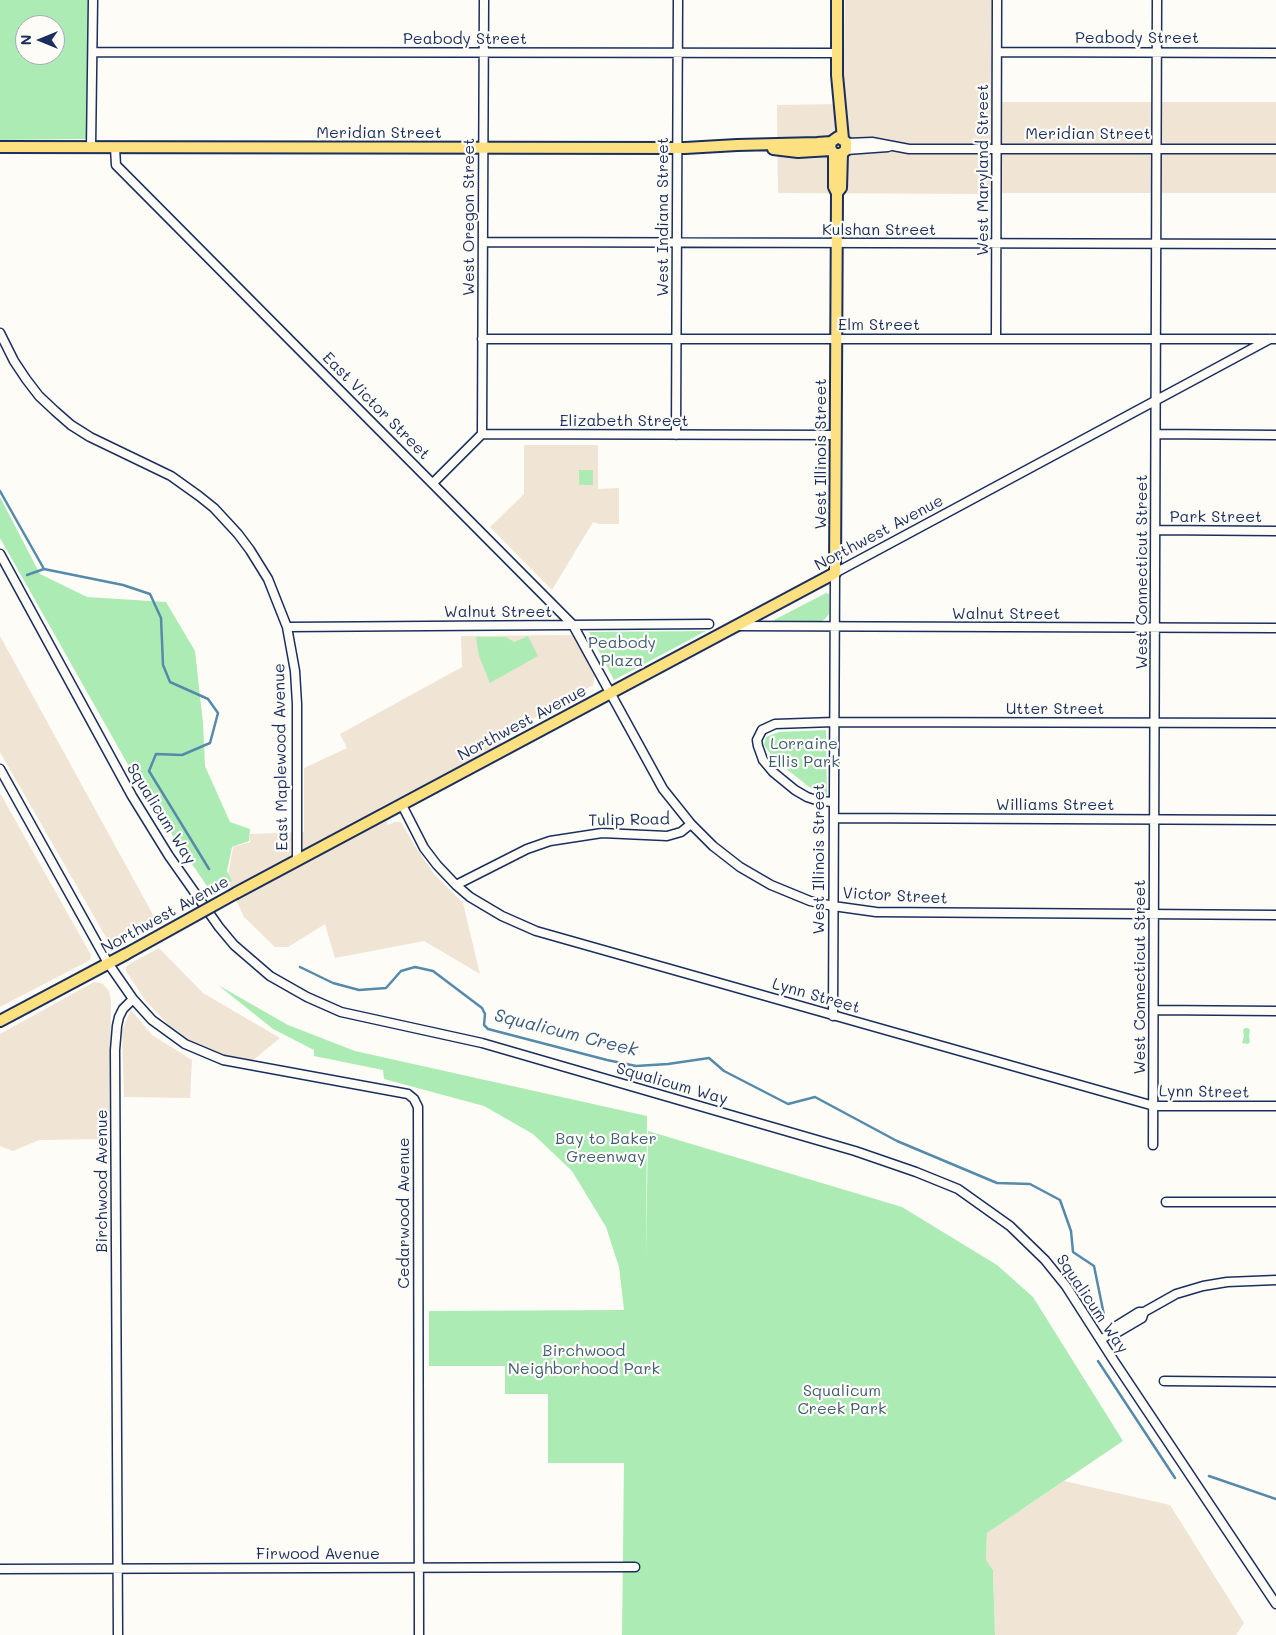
<!DOCTYPE html>
<html>
<head>
<meta charset="utf-8">
<style>
  body { margin:0 }
  #map { position:relative; width:1276px; height:1635px; overflow:hidden; background:#fdfcf7; font-family:Mali,sans-serif }
  canvas { display:block }
  .north { position:absolute; left:15px; top:15px; width:50px; height:50px; box-sizing:border-box; background:#fdfcf7; border:1px solid #a3aaba; border-radius:50%; rotate:270deg; font-size:14px; font-weight:700; line-height:20px; text-align:center; color:#1b2f5e }
  .north::after { content:''; display:block; margin:auto; width:18px; height:22px; background:#1b2f5e; clip-path:polygon(50% 0,100% 100%,50% 72%,0 100%) }
</style>
</head>
<body>
<div id="map">
<canvas width="1276" height="1635"></canvas>
<div class="north">N</div>
</div>
<script>
const context = document.querySelector('canvas').getContext('2d');
context.lineJoin = 'round';
function paint(path, color) { context.fillStyle = color; context.fill(path, 'evenodd'); }
const toPath = rows => new Path2D(rows.map(r => 'M' + r).join(''));
function trace(path, color, width, dash) { context.strokeStyle = color; context.lineWidth = width; context.lineCap = dash ? 'butt' : 'round'; context.setLineDash(dash || []); context.stroke(path); }
function write(font, color, halo, rows, align = 'center') {
  context.font = font + ' Mali,sans-serif'; context.lineWidth = 4.5; context.setLineDash([]); context.textBaseline = 'middle'; context.strokeStyle = halo; context.fillStyle = color; for (const [text, x, y, turn = 0] of rows) {
    context.save(); context.translate(x, y); context.rotate((+turn || 0) * Math.PI / 180); context.textAlign = isNaN(turn) ? turn : align; if (halo) context.strokeText(text, 0, 0); context.fillText(text, 0, 0); context.restore();
  }
}
const built = toPath([
  [845,0,994,0,992,194,778,193,777,105,843,104],
  [1002,102,1276,102,1276,193,1002,193],
  [524,445,598,445,598,489,619,488,619,524,599,524,593,522,552,590,490,527,524,494],
  [572,635,595,674,593,685,499,738,502,744,379,808,388,825,395,822,401,822,415,846,434,874,463,903,480,974,424,941,335,958,325,924,288,947,275,947,244,917,238,904,226,887,233,847,250,842,250,834,304,832,304,768,347,748,340,734,462,667,461,636],
  [0,636,157,922,111,946,0,752],
  [0,793,91,955,90,960,0,1007],
  [159,948,203,993,280,1038,252,1061,231,1057,204,1049,190,1042,174,1031,145,1000,126,971,126,967,129,964],
  [94,982,103,984,109,991,111,1001,109,1139,39,1140,13,1151,0,1146,0,1034],
  [131,1010,152,1035,192,1060,190,1098,124,1097,122,1030],
  [1064,1481,1170,1505,1244,1623,1236,1635,995,1635,993,1570,986,1560,987,1533]
]);
const green = toPath([
  [0,0,89,0,87,139,0,140],
  [25,25,55,25,55,55,25,55],
  [579,470,593,470,593,485,579,485],
  [0,497,40,574,87,597,166,602,195,651,203,723,205,766,230,822,250,829,249,841,232,847,227,871,232,881,211,892,144,793,0,538],
  [826,593,829,594,829,614,825,619,819,623,775,622,774,620],
  [706,631,614,680,589,632],
  [528,636,538,656,490,683,479,656,476,637,506,637,514,642],
  [826,730,827,801,775,760,764,745,766,737,779,732],
  [218,985,288,1025,355,1051,647,1116,646,1256,648,1131,902,1207,997,1265,1033,1297,1123,1441,987,1533,986,1560,993,1570,995,1635,622,1635,624,1463,548,1463,548,1394,505,1394,505,1366,429,1366,429,1311,624,1310,619,1267,606,1227,572,1171,533,1134,484,1106,384,1079,383,1070,314,1056,314,1050,273,1029],
  [1245,1028,1248,1028,1250,1030,1249,1036,1250,1042,1248,1044,1242,1043,1244,1036,1243,1030]
]);
const stream = toPath([
  [0,491,44,569,123,585,150,594,161,618,163,665,170,682,208,699,218,713,210,743,182,755,156,754,149,771,209,869],
  [27,575,44,569],
  [300,967,333,983,359,990,386,988,401,971,415,967,433,971,482,1008,485,1014,484,1025,488,1029,607,1060,636,1066,668,1064,709,1058,724,1071,788,1104,815,1097,897,1141,997,1183,1030,1184,1060,1200,1071,1231,1073,1252,1094,1266,1104,1315],
  [1098,1361,1175,1478],
  [1209,1476,1276,1499]
]);
const minor = toPath([
  [93,52,837,53],
  [997,52,1276,53],
  [846,143,872,142,909,149,1276,149],
  [91,147,93,0],
  [115,148,116,165,573,625,663,789,691,824,713,846,740,867,771,885,810,901,833,906,876,912,1276,915],
  [846,150,888,147],
  [483,242,1276,244],
  [0,333,14,361,26,379,39,396,55,411,71,425,90,437,171,476,199,496,214,508,238,534,250,550,268,579,287,627,295,671,297,704,297,861],
  [482,339,1276,339],
  [996,339,997,0],
  [482,434,484,0],
  [1156,434,1276,435],
  [676,435,678,0],
  [433,483,482,434,836,435],
  [1156,530,1276,531],
  [0,554,132,796,169,856,219,927,234,945,270,976,307,997,341,1012,482,1043,855,1151,916,1172,958,1189,1010,1226,1045,1260,1066,1286,1114,1361,1276,1604],
  [736,626,1276,628],
  [287,627,709,624],
  [0,769,108,963,133,999,152,1020,185,1044,223,1060,408,1094,414,1099,418,1107,419,1635],
  [834,802,819,801,807,797,795,790,773,772,763,760,758,746,757,740,762,730,775,724,834,722,1276,723],
  [402,805,424,848,437,865,456,885,470,897,502,916,536,931,1154,1106,1276,1106],
  [834,818,1276,820],
  [456,885,527,849,550,841,602,833,667,836,681,832,691,824],
  [1154,1010,1276,1011],
  [833,1016,835,573,1270,339],
  [1153,1145,1157,0],
  [1166,1202,1276,1202],
  [1108,1335,1110,1330,1139,1312,1144,1312,1176,1294,1203,1286,1227,1282,1276,1280],
  [1105,1337,1108,1335,1113,1335,1142,1318,1144,1312],
  [1164,1381,1276,1382],
  [0,1569,635,1567],
  [118,1635,115,1050,117,1026,119,1017,123,1009,133,999]
]);
const major = toPath([
  [837,0,837,75,843,139],
  [0,147,685,148,737,145,817,143,831,142,838,137,846,142,846,150,841,154,834,154,830,148,831,142],
  [773,149,798,152,831,150],
  [837,193,841,188,842,154],
  [236,893,835,573,837,193,834,187,834,154],
  [0,1021,126,954]
]);
const majorBridge = toPath([
  [126,954,236,893]
]);
const streetNames = [
  ["Peabody Street",1137,38],
  ["Peabody Street",465,39],
  ["Meridian Street",379,133],
  ["Meridian Street",1088,134],
  ["West Maryland Street",983,170,-90],
  ["West Oregon Street",469,217,-90],
  ["West Indiana Street",663,217,-90],
  ["Kulshan Street",879,230],
  ["Elm Street",879,325],
  ["East Victor Street",376,406,45],
  ["Elizabeth Street",624,421],
  ["West Illinois Street",821,454,-90],
  ["Park Street",1216,517],
  ["Northwest Avenue",879,533,-28],
  ["West Connecticut Street",1142,572,-90],
  ["Walnut Street",498,612],
  ["Walnut Street",1006,614],
  ["Utter Street",1055,709],
  ["Northwest Avenue",522,723,-28],
  ["East Maplewood Avenue",281,757,-91],
  ["Williams Street",1055,805],
  ["Squalicum Way",161,814,58],
  ["Tulip Road",629,820,-1],
  ["West Illinois Street",819,859,-90],
  ["Victor Street",895,896,3],
  ["Northwest Avenue",165,915,-29],
  ["West Connecticut Street",1140,977,-90],
  ["Lynn Street",816,996,16],
  ["Squalicum Way",672,1084,16],
  ["Lynn Street",1204,1092,1],
  ["Birchwood Avenue",102,1181,-90],
  ["Cedarwood Avenue",404,1213,-90],
  ["Squalicum Way",1092,1304,56],
  ["Firwood Avenue",318,1554]
];
const parkNames = [
  ["Peabody",622,643],
  ["Plaza",622,661],
  ["Lorraine",804,744],
  ["Ellis Park",804,762],
  ["Bay to Baker",606,1139],
  ["Greenway",606,1157],
  ["Birchwood",584,1351],
  ["Neighborhood Park",584,1369],
  ["Squalicum",842,1391],
  ["Creek Park",842,1409]
];
const waterNames = [
  ["Squalicum Creek",566,1033,14]
];
paint(built, '#f0e4d4');
paint(green, '#acecb4');
trace(stream, '#558aaa', 2.5);
trace(minor, '#1b2f5e', 11);
trace(major, '#1b2f5e', 14);
trace(minor, '#fdfcf7', 8);
trace(major, '#fde080', 10);
trace(majorBridge, '#1b2f5e', 14, []);
trace(majorBridge, '#fde080', 10);
write('16px', '#1b2f5e', '#fdfcf7', streetNames);
write('16px', '#3f5e74', '#fdfcf7', parkNames);
write('italic 18px', '#385d84', '#fdfcf7', waterNames);
</script>
</body>
</html>
